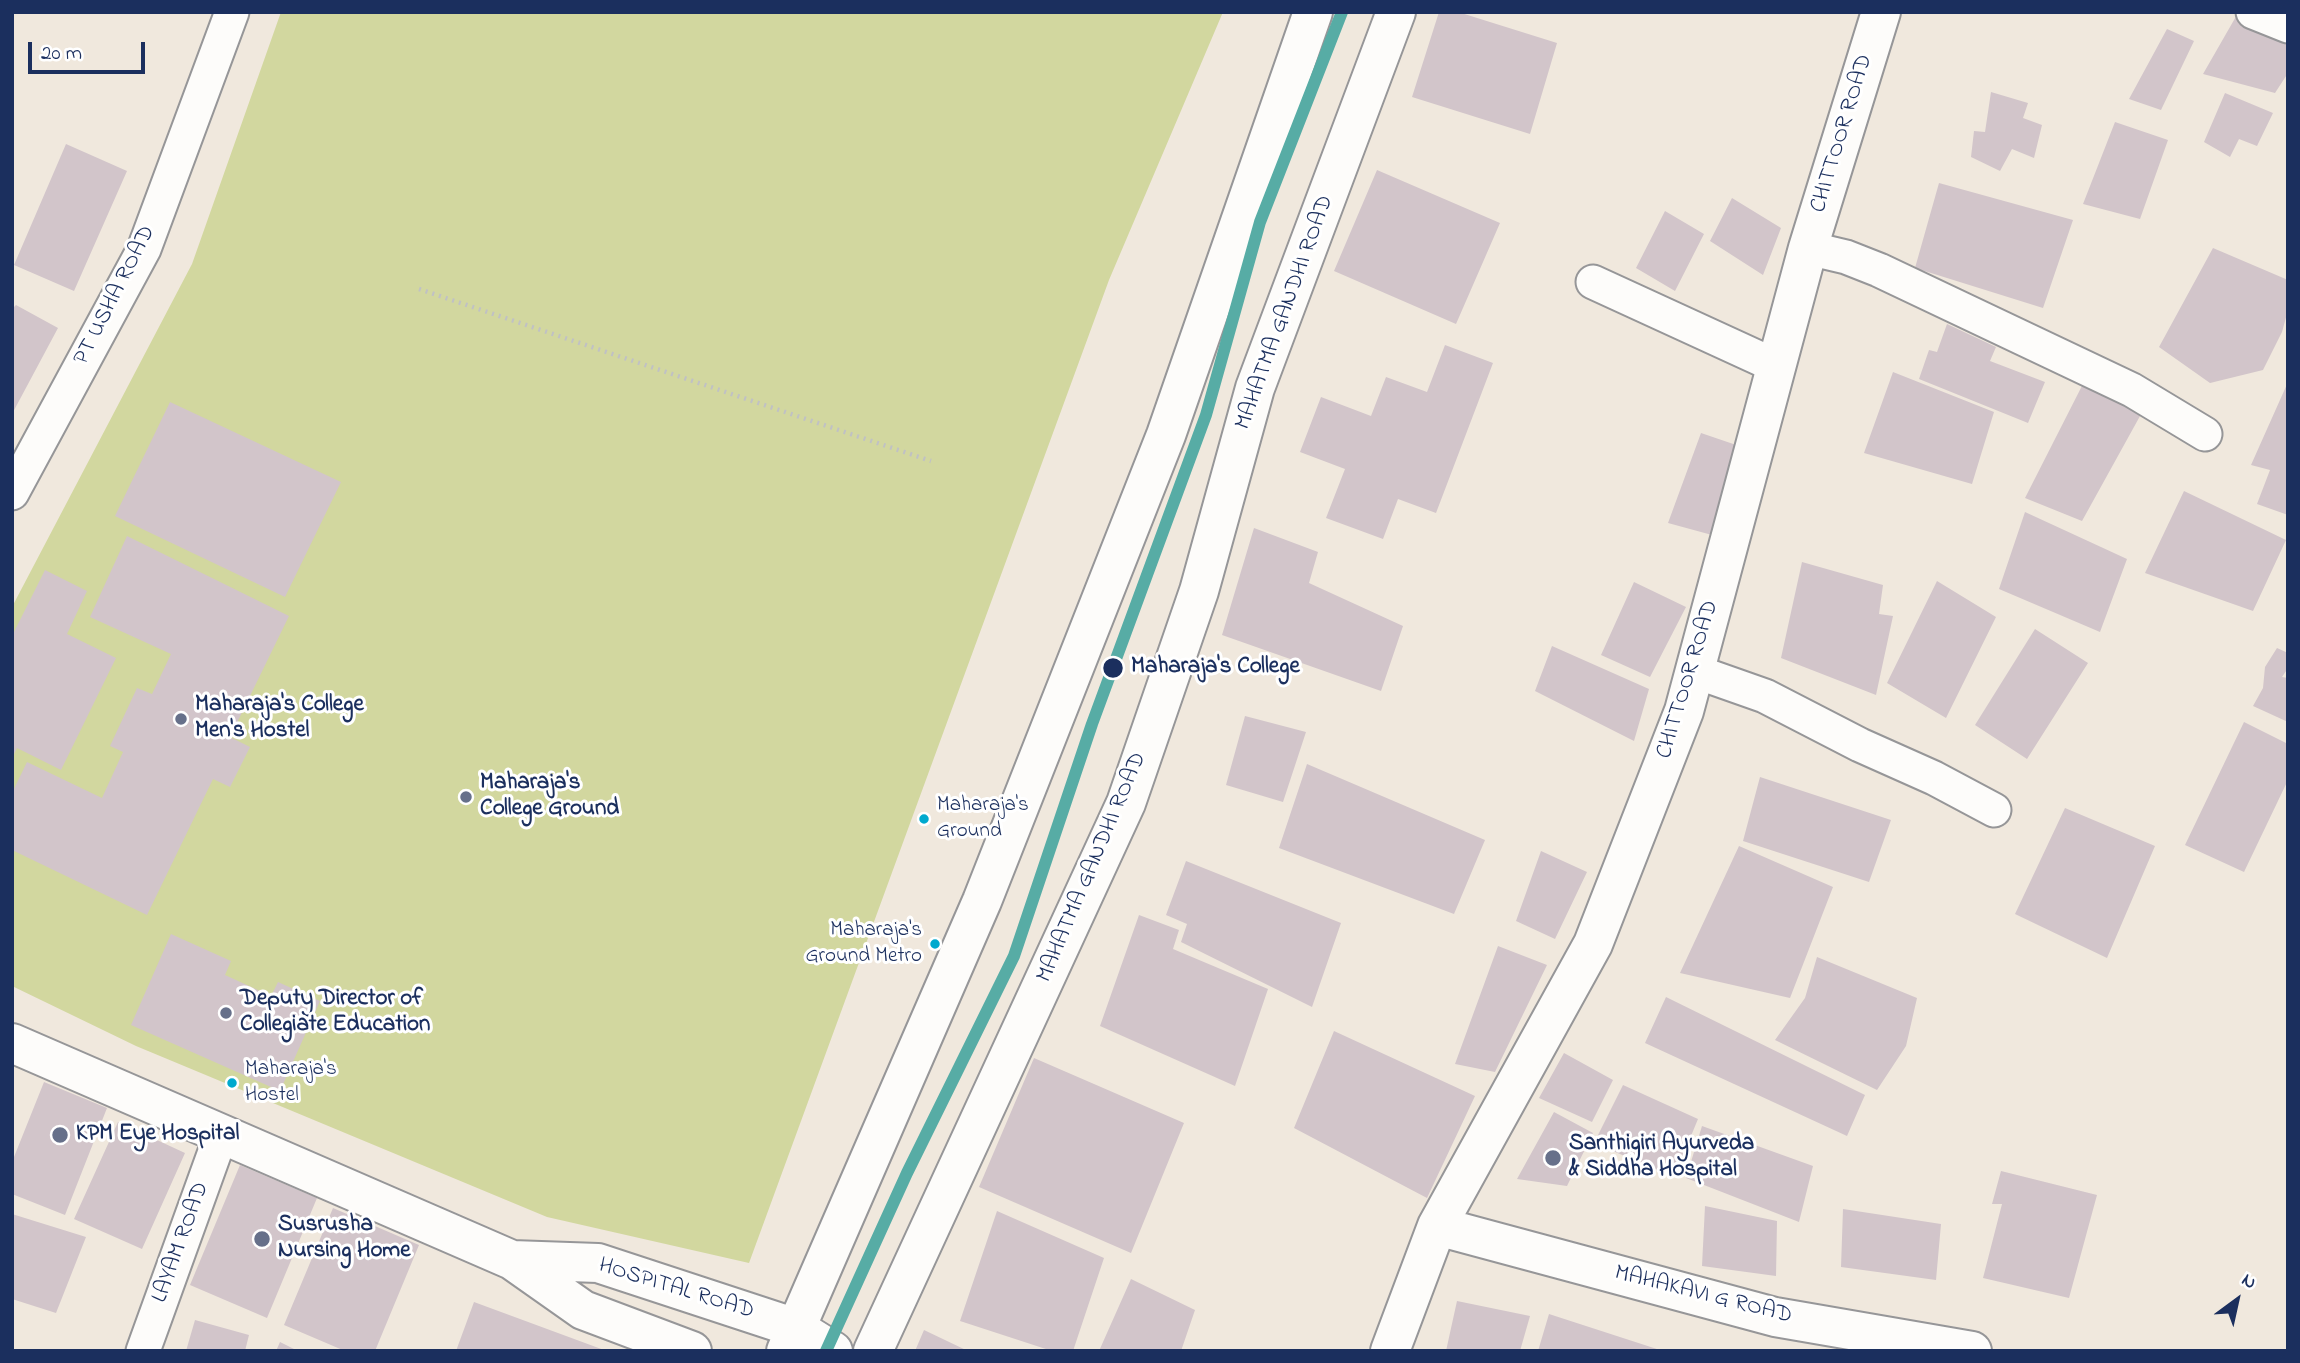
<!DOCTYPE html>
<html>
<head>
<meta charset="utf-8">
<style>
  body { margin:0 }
  #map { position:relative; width:2300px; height:1363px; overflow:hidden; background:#f0e8dd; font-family:"Indie Flower",sans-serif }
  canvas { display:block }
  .frame { position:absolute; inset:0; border:14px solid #1b2f5e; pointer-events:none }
  .north { position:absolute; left:2202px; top:1265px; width:70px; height:70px; -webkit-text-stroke:5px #fff; paint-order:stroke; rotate:33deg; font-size:19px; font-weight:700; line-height:28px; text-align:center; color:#1b2f5e }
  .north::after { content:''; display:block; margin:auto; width:24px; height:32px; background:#1b2f5e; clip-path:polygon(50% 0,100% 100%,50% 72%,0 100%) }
  .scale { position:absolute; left:28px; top:42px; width:117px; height:32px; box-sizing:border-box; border:4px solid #1b2f5e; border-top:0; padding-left:9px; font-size:21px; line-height:24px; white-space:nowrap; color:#1b2f5e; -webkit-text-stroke:5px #fff; paint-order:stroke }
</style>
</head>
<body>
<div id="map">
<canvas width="2300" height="1363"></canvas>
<div class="frame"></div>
<div class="north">N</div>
<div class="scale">20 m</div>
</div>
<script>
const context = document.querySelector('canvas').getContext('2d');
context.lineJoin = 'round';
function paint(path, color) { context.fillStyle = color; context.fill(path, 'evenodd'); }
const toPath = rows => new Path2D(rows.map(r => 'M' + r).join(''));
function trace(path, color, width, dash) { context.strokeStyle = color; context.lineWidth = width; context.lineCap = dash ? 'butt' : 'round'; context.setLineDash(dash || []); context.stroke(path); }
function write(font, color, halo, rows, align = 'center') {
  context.font = font + ' "Indie Flower",sans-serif'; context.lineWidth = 6; context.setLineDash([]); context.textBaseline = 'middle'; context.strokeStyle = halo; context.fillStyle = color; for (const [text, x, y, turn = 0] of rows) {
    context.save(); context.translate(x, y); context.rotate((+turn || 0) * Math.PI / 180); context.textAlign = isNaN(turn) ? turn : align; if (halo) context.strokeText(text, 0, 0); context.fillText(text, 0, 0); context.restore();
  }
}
const green = toPath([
  [281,12,1223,12,1109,280,749,1263,547,1217,136,1046,12,986,12,607,192,264]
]);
const building = toPath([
  [1439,12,1458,12,1557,43,1530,134,1412,97],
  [2238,13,2288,34,2288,73,2275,93,2203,74],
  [2167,29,2194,41,2161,110,2129,99],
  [1991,92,2028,103,2023,118,2042,125,2034,158,2012,149,2000,171,1971,157,1974,131,1985,132],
  [2225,93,2273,113,2257,146,2239,139,2230,157,2204,142],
  [2115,122,2168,140,2140,219,2083,204],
  [66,144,127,171,74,291,14,265],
  [1377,170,1500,223,1456,324,1334,271],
  [1939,183,2073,220,2043,308,1915,268],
  [1732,198,1781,228,1763,275,1710,241],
  [1665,211,1704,234,1675,291,1636,268],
  [2213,248,2288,280,2288,310,2282,332,2263,370,2210,383,2159,347],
  [16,305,58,328,12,414,12,309],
  [1947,324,1996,347,1990,361,2045,382,2028,423,1919,379,1929,350,1937,352],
  [1445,345,1493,363,1436,513,1398,499,1383,539,1326,518,1345,469,1300,452,1321,397,1371,416,1386,377,1427,392],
  [1893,372,1994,412,1972,484,1864,453],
  [2087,376,2145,407,2082,521,2025,498],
  [2288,382,2288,515,2257,504,2270,470,2251,465],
  [170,402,341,482,285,597,115,516],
  [1701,433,1748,449,1723,538,1668,523],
  [2184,491,2286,540,2253,611,2145,573],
  [2025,512,2127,559,2100,632,1999,589],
  [1254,528,1318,552,1309,583,1403,626,1381,691,1222,635],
  [127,536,289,616,230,737,250,747,230,787,213,779,147,915,12,850,12,793,27,762,102,798,123,752,110,746,137,688,152,694,171,654,90,617],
  [1802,562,1883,585,1879,614,1893,616,1876,695,1781,658],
  [45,570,87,591,67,634,116,658,61,770,17,748,12,758,12,636],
  [1937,581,1996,617,1946,718,1887,683],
  [1634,582,1686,607,1650,677,1601,655],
  [2035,629,2088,663,2027,759,1975,725],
  [1552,646,1649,689,1634,741,1535,691],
  [2277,648,2288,653,2288,668,2282,677,2288,678,2288,722,2253,706,2263,688,2265,667],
  [1245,716,1306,732,1283,802,1226,785],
  [2244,722,2288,744,2288,780,2244,872,2185,845],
  [1307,764,1485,840,1454,914,1279,848],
  [1760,777,1891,820,1869,882,1743,841],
  [2065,808,2155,846,2107,958,2015,914],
  [1739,846,1833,887,1790,998,1680,973],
  [1541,851,1587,872,1555,939,1516,921],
  [1186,861,1341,923,1312,1007,1181,942,1187,924,1166,915],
  [1139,915,1179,930,1173,949,1268,989,1235,1086,1100,1026],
  [171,934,231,961,225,975,271,996,278,982,320,1001,280,1091,131,1025],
  [1498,946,1547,965,1495,1072,1455,1064],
  [1817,957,1917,998,1906,1046,1877,1090,1775,1040,1805,998],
  [1666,997,1865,1095,1847,1136,1645,1043],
  [1334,1031,1475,1096,1427,1198,1294,1128],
  [1564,1053,1613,1080,1592,1122,1539,1098],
  [1034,1058,1184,1123,1131,1253,979,1187],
  [44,1082,107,1108,65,1215,12,1194,12,1162],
  [1623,1085,1698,1119,1674,1177,1594,1143],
  [1554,1112,1593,1133,1567,1186,1517,1179],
  [118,1122,185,1153,142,1249,74,1219],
  [1702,1126,1813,1166,1799,1222,1686,1178],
  [240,1165,317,1198,267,1318,190,1285],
  [2001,1171,2097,1195,2069,1298,1983,1278,2002,1204,1992,1204],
  [1705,1206,1777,1221,1776,1276,1702,1266],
  [333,1208,419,1245,375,1351,345,1351,284,1325],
  [1843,1209,1941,1224,1936,1280,1841,1267],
  [997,1211,1104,1258,1073,1351,1052,1351,960,1321],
  [12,1214,86,1237,56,1313,12,1299],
  [1131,1279,1195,1310,1181,1351,1099,1351],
  [1457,1301,1530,1316,1520,1351,1446,1351],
  [474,1302,604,1350,604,1351,456,1351],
  [1549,1314,1660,1350,1660,1351,1538,1351],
  [195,1320,249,1335,245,1351,186,1351],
  [924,1330,968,1351,915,1351],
  [280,1342,298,1351,276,1351]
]);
const path = toPath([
  [419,289,931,461]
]);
const street = toPath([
  [2253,12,2288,26],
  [1808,248,1846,257,1879,270,2132,390,2205,434],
  [1593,282,1776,366],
  [12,493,144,249,232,12],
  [1694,671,1765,696,1860,745,1934,778,1994,810],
  [143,1351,221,1135]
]);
const secondary = toPath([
  [12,1043,512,1260,583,1310,692,1351],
  [1437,1226,1775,1317,1972,1351],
  [512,1260,598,1263,796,1328],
  [1390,1351,1437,1226,1593,944,1684,711,1808,248,1881,12]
]);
const primary = toPath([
  [796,1328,833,1351],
  [786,1351,982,901,1166,435,1313,12],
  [873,1351,1126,803,1199,591,1255,388,1396,12]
]);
const metro1 = toPath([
  [826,1351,907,1173,1014,956,1092,724,1206,415,1260,222,1342,12]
]);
const markers = [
  [1113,668,11,"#1b2f5e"],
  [181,719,7,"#66708a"],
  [466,797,7,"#66708a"],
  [924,819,6,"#00a9ce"],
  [935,944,6,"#00a9ce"],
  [226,1013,7,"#66708a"],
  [232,1083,6,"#00a9ce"],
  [60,1135,9,"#66708a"],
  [1553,1158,9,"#66708a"],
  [262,1239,9,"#66708a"]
];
const busNames = [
  ["Maharaja's",937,807],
  ["Ground",937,833],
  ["Maharaja's",922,932,"right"],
  ["Ground Metro",922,958,"right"],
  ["Maharaja's",245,1071],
  ["Hostel",245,1097]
];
const streetNames = [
  ["CHITTOOR ROAD",1843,134,-73],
  ["PT USHA ROAD",116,296,-63],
  ["MAHATMA GANDHI ROAD",1286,313,-70],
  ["CHITTOOR ROAD",1689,680,-73],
  ["MAHATMA GANDHI ROAD",1093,868,-67],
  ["LAYAM ROAD",182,1243,-70],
  ["HOSPITAL ROAD",676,1290,17],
  ["MAHAKAVI G ROAD",1703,1296,14]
];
const stopNames = [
  ["Maharaja's College",1131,668]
];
const poiNames = [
  ["Maharaja's College",195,706],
  ["Men's Hostel",195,732],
  ["Maharaja's",480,784],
  ["College Ground",480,810],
  ["Deputy Director of",240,1000],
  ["Collegiate Education",240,1026],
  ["KPM Eye Hospital",76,1135],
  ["Santhigiri Ayurveda",1569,1145],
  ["& Siddha Hospital",1569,1171],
  ["Susrusha",278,1226],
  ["Nursing Home",278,1252]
];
paint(green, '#d2d79f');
paint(building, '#d2c5ca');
trace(street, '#969698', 37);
trace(secondary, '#969698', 42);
trace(primary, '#969698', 42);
trace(path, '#c0c1c4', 4.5, [2, 5]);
trace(street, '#fdfcfa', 33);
trace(secondary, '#fdfcfa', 38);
trace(primary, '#fdfcfa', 38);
trace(metro1, '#57aca5', 12);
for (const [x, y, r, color] of markers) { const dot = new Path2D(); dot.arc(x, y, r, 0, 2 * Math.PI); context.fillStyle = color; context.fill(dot); trace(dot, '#fff', 2.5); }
write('21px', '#1b2f5e', '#fff', busNames, 'left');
write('23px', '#1b2f5e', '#fff', streetNames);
write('bold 23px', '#1b2f5e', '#fff', stopNames, 'left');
write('bold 23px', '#1b2f5e', '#fff', poiNames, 'left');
</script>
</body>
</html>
